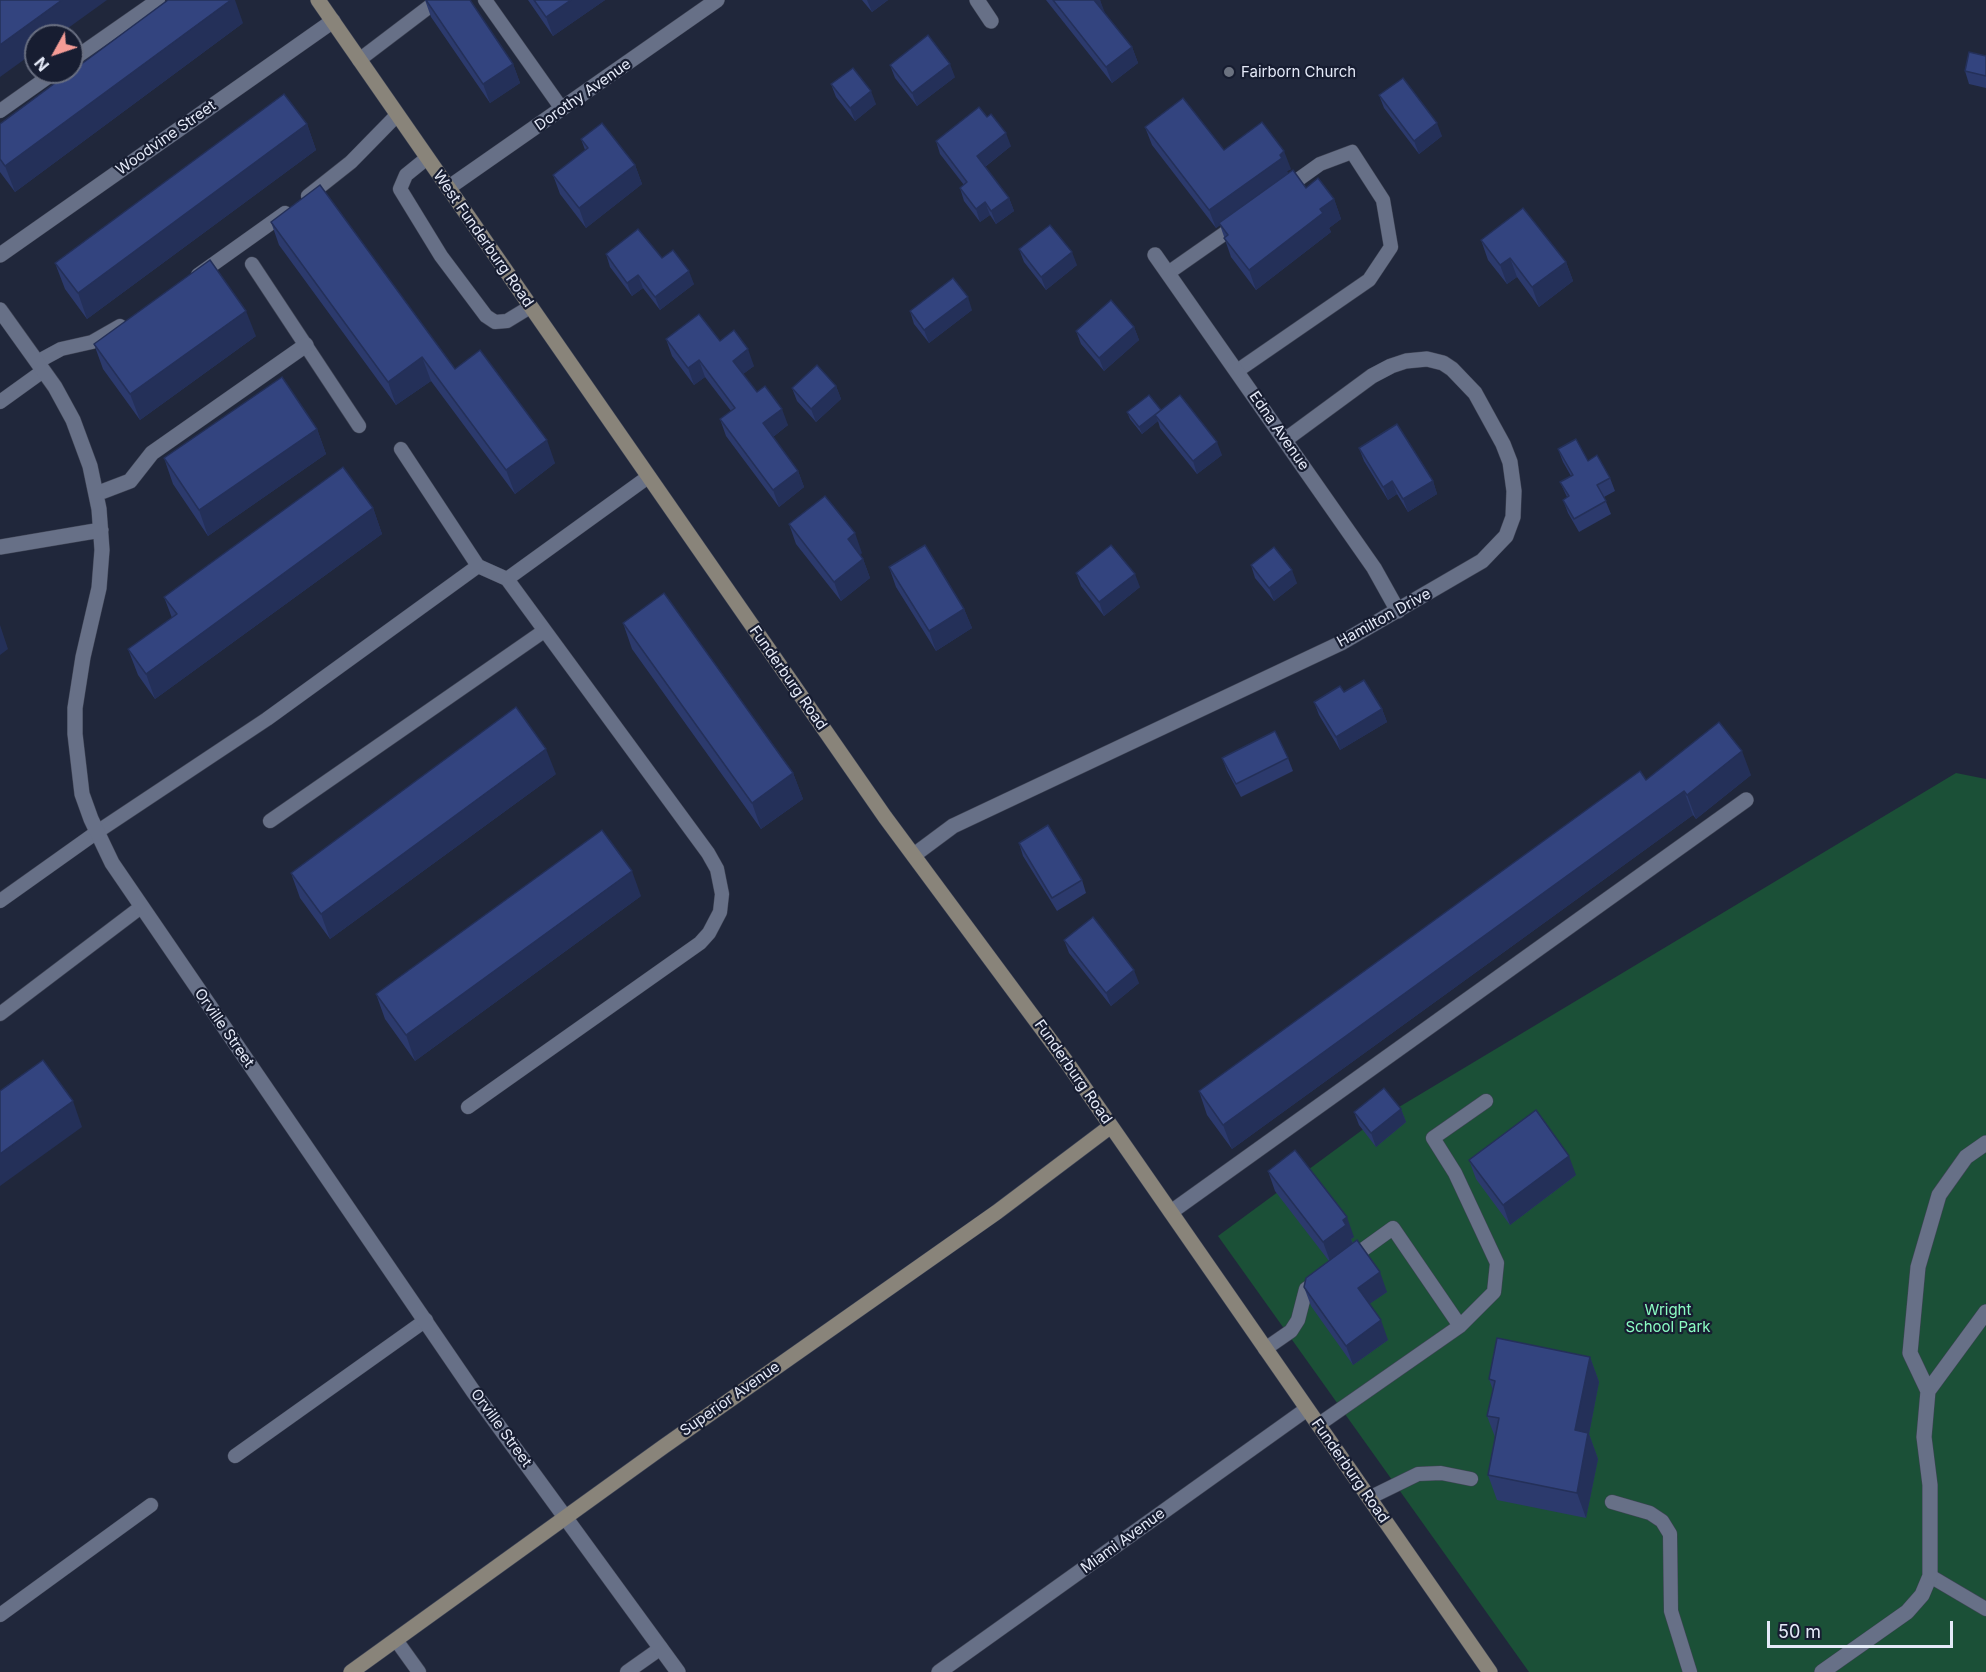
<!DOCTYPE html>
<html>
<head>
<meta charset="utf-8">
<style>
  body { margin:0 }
  #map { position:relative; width:1986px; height:1672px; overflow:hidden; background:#20273b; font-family:Inter,sans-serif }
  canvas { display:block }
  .north { position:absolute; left:24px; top:24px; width:60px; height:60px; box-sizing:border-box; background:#171d31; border:2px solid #696f81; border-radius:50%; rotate:230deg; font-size:16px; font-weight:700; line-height:24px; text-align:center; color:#e5eaf8 }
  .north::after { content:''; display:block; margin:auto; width:21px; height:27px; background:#f59c96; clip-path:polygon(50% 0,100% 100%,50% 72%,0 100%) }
  .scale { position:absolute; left:1767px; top:1621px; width:186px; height:27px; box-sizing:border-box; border:3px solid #e5eaf8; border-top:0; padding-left:8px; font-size:18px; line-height:21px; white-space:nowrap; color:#e5eaf8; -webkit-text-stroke:4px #171d31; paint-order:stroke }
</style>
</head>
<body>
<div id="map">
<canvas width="1986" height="1672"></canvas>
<div class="north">N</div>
<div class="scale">50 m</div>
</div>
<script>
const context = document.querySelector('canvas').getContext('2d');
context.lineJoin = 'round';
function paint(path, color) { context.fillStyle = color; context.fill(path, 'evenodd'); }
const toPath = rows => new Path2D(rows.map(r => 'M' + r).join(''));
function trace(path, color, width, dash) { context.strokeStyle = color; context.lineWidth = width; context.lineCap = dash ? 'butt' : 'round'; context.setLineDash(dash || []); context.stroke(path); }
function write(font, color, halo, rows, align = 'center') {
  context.font = font + ' Inter,sans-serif'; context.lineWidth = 4.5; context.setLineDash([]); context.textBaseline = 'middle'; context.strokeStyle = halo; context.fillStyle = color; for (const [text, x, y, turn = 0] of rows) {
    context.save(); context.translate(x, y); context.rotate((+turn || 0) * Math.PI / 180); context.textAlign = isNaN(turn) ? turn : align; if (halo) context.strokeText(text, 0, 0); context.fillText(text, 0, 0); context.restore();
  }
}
const green = toPath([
  [1956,773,1986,779,1986,1672,1529,1672,1218,1236,1369,1125]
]);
const lane = toPath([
  [485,0,562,109],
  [72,60,158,0],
  [359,60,438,0],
  [0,111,55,72],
  [427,158,406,175,400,189,441,256,486,316,495,322,507,321,530,307],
  [308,196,351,162,397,115],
  [252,264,359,426],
  [1168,273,1238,224],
  [198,275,285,213],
  [37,362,61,349,92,342,120,326],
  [1237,371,1369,280,1391,247,1383,200,1352,152,1320,164,1285,189],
  [0,402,43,371],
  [401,449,478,566,507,579,708,853,717,869,722,894,720,912,709,933,700,943,468,1107],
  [507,579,648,477],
  [270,821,544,631],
  [0,901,97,832,267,719,478,566],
  [0,1014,141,907],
  [1350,1259,1393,1228,1460,1326],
  [1265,1349,1291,1331,1298,1320,1306,1289,1319,1281],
  [1318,1425,1460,1326,1494,1292,1497,1263,1455,1173,1433,1138,1486,1101],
  [235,1456,426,1320],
  [1369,1498,1418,1474,1441,1473,1471,1479],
  [1612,1502,1650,1513,1662,1521,1670,1534,1671,1611,1690,1672],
  [1930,1576,1986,1609],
  [0,1615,151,1505],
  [396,1640,419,1672],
  [627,1672,661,1648]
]);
const street = toPath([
  [977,0,991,21],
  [448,188,717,0],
  [0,255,333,21],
  [1155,255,1374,568,1398,611],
  [0,310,55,387,73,420,90,466,99,509,102,550,99,588,83,657,75,708,75,734,82,794,91,819,112,863,473,1391,678,1672],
  [96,494,130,481,152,453,306,345],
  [0,547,101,530],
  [914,855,953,826,1341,643,1482,561,1506,536,1513,517,1514,491,1510,462,1503,444,1475,393,1452,369,1443,363,1427,359,1406,361,1391,366,1372,376,1285,440],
  [1171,1212,1746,800],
  [1928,1391,1986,1312],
  [939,1672,1307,1409],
  [1822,1672,1907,1612,1922,1595,1930,1576,1930,1485,1924,1437,1928,1391,1910,1353,1918,1267,1939,1195,1966,1157,1986,1143]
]);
const secondary = toPath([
  [318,0,885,817,1068,1064,1490,1672],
  [351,1672,663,1447,997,1212,1111,1126]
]);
const wall = toPath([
  [425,0,470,0,513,64,520,83,490,103,431,17],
  [528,0,605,0,553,36],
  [862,0,888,0,872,12],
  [1046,0,1100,0,1104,13,1132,47,1138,63,1112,83],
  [243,23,15,192,0,172,0,124],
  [1986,56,1986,88,1969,84,1965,71],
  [890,65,955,77,917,106,895,78],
  [831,84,876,104,855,121,836,97],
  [1379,95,1442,136,1419,154,1384,108],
  [307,124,316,150,87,319,65,289,55,263],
  [1145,127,1291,169,1287,171,1288,174,1306,188,1334,199,1341,219,1329,228,1331,232,1256,290,1231,257,1220,225,1216,228,1152,145],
  [581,139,635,165,642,184,586,228,560,194,553,175,585,150],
  [936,141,1011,146,985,167,1009,198,1014,211,996,224,990,215,980,222,964,201,960,188,964,185,940,154],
  [271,222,555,463,515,494,431,381,396,405,279,245],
  [1481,240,1566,262,1573,281,1539,307,1517,277,1507,284,1488,260],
  [1019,249,1077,265,1046,290,1024,262],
  [606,254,662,258,694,284,660,310,643,288,632,296,610,267],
  [972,310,929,343,914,324,910,311],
  [1134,327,1139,340,1104,371,1081,344,1076,331],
  [256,336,140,420,103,369,94,344],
  [666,339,720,341,754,366,743,374,757,392,788,425,773,437,798,471,804,487,779,507,726,436,720,419,731,411,705,377,694,385,672,356],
  [836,386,841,399,816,422,797,401,792,388],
  [1161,410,1222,455,1197,474,1160,428,1158,421,1142,434,1130,419,1127,412],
  [317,429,326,454,208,536,173,484,164,458],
  [1359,448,1433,481,1437,494,1408,512,1397,494,1388,500,1364,461],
  [1558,449,1588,461,1610,478,1615,491,1604,497,1611,514,1579,532,1568,513,1563,500,1567,497,1560,482,1571,476,1563,462],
  [373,508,382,534,155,699,138,675,128,649,172,618,164,597],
  [789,524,862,553,860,554,863,559,870,578,841,601,796,544],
  [1251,565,1297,583,1274,601,1255,578],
  [889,567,964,609,972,628,936,651,896,587],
  [1076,573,1140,587,1104,616,1081,586],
  [623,623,793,773,803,799,761,829,632,649],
  [1314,702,1382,709,1387,722,1340,750,1319,715],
  [1222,758,1288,758,1293,771,1241,797,1227,771],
  [556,774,330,939,300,898,291,873],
  [1751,775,1696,819,1693,815,1232,1149,1207,1115,1199,1091,1646,780],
  [1019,843,1082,880,1086,893,1057,911,1023,856],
  [641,896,415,1061,385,1019,376,994],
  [1064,940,1139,983,1111,1006,1069,953],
  [1401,1109,1406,1122,1376,1147,1359,1125,1354,1112],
  [1469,1160,1576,1175,1510,1225,1476,1179],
  [1268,1171,1354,1237,1351,1239,1353,1243,1387,1292,1369,1304,1388,1340,1353,1365,1311,1306,1304,1287,1329,1261,1275,1191],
  [1590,1357,1599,1382,1589,1434,1598,1459,1586,1518,1497,1500,1488,1475,1495,1437,1487,1416,1493,1390,1489,1379]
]);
const shadedWall = toPath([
  [62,0,107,0,57,36,36,36,36,51,0,77,0,45],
  [231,0,235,0,243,23,15,192,5,166],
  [571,0,605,0,553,36,546,17],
  [867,0,888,0,872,12],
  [1094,0,1100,0,1105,13,1100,16],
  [1132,47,1138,63,1112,83,1106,67],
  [513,64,520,83,490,103,483,84],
  [950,64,955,77,917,106,912,93],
  [871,91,876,104,855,121,850,108],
  [1437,123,1442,136,1419,154,1414,141],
  [307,124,316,150,87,319,78,293],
  [1006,133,1011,146,982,169,977,156],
  [1284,151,1291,169,1287,171,1289,175,1216,228,1209,210],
  [635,165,642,184,586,228,579,208],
  [1009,198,1014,211,996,224,991,211],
  [1334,199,1341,219,1329,228,1331,232,1256,290,1249,270,1320,209],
  [985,202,990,215,980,222,976,209],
  [1072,252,1077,265,1046,290,1041,277],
  [1510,258,1517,277,1507,284,1500,265],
  [1566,262,1573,281,1539,307,1532,287],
  [689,271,694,284,660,310,655,297],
  [638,275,643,288,632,296,627,283],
  [968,297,972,310,929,343,924,330],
  [246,311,256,336,140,420,130,394],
  [1134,327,1139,340,1104,371,1099,358],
  [748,349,754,366,739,377,733,361],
  [422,357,431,381,396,405,388,382],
  [699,360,705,377,694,385,688,368],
  [836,386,841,399,816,422,811,409],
  [782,409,788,425,769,440,763,423],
  [1161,410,1155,415,1158,421,1142,434,1139,427],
  [317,429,326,454,208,536,199,510],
  [547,440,555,463,515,494,506,470],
  [1217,442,1222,455,1197,474,1193,461],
  [798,471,804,487,779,507,773,490],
  [1392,481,1397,494,1388,500,1383,487],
  [1433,481,1437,494,1408,512,1403,499],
  [373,508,382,534,155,699,146,674],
  [855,533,862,553,855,558,848,539],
  [863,559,870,578,841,601,834,582],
  [1292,570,1297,583,1274,601,1269,588],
  [1135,574,1140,587,1104,616,1099,602],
  [964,609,972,628,936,651,929,631],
  [0,625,8,649,0,655],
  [1382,709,1387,722,1340,750,1336,737],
  [546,749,556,774,330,939,321,914],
  [1742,751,1751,775,1696,819,1687,795],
  [793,773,803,799,761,829,752,803],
  [1684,791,1693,815,1232,1149,1223,1125],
  [632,871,641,896,415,1061,406,1035],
  [1134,970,1139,983,1111,1006,1106,993],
  [73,1101,82,1127,0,1186,0,1154],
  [1401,1109,1406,1122,1376,1147,1371,1133],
  [1569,1156,1576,1175,1510,1225,1503,1205],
  [1347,1217,1354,1237,1351,1239,1353,1245,1330,1261,1323,1242],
  [1380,1272,1387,1292,1365,1307,1358,1288],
  [1381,1320,1388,1340,1353,1365,1346,1346],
  [1590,1357,1599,1382,1589,1434,1598,1459,1586,1518,1577,1493,1575,1430]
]);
const building = toPath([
  [0,0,62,0,0,45,0,0],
  [168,0,231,0,5,166,0,159,0,124,70,72,72,72,72,71,168,0],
  [426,0,470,0,513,64,483,84,426,0],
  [534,0,571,0,546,17,534,0],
  [1053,0,1095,0,1094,0,1132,47,1106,67,1053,0],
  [928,35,950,64,912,93,890,65,928,35],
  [1969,52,1986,56,1986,76,1965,71,1969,52],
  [853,68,871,91,850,108,831,84,853,68],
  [1403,78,1437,123,1414,141,1379,95,1403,78],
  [284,94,307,124,78,293,55,263,284,94],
  [1183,98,1224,150,1262,122,1284,151,1280,155,1282,158,1209,210,1145,127,1183,98],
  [979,107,987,117,991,114,1006,133,977,156,1009,198,991,211,985,202,976,209,960,188,967,182,936,141,979,107],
  [602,123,635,165,579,208,553,175,588,148,581,139,602,123],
  [1293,170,1306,188,1318,178,1334,199,1320,209,1323,213,1249,270,1224,238,1228,235,1219,223,1293,170],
  [320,185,455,369,480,350,547,440,506,470,422,357,388,382,271,222,320,185],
  [1523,208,1566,262,1532,287,1510,258,1500,265,1481,240,1523,208],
  [1050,225,1072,252,1041,277,1019,249,1050,225],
  [638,229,662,258,673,250,689,271,655,297,638,275,627,283,606,254,638,229],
  [210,260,246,311,130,394,94,344,210,260],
  [953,278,968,297,924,330,910,311,953,278],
  [1111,300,1134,327,1099,358,1076,331,1111,300],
  [699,314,720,341,734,330,748,349,733,361,757,392,765,386,782,409,763,423,798,471,773,490,720,419,735,408,699,360,688,368,666,339,699,314],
  [817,365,836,386,811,409,792,388,817,365],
  [282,377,317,429,199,510,164,458,282,377],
  [1149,395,1161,410,1139,427,1127,412,1149,395],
  [1180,395,1217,442,1193,461,1155,415,1180,395],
  [1397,424,1433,481,1403,499,1392,481,1383,487,1359,448,1397,424],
  [1576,439,1588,461,1597,455,1610,478,1597,485,1606,501,1574,519,1563,500,1569,496,1560,482,1573,475,1558,449,1576,439],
  [343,467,373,508,146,674,128,649,177,614,164,597,343,467],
  [825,496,855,533,848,539,863,559,834,582,789,524,825,496],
  [925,545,964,609,929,631,889,567,925,545],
  [1111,545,1135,574,1099,602,1076,573,1111,545],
  [1274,547,1292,570,1269,588,1251,565,1274,547],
  [664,593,793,773,752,803,623,623,664,593],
  [1364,680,1382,709,1336,737,1314,702,1340,686,1344,692,1364,680],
  [516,707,546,749,321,914,291,873,516,707],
  [1719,722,1742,751,1687,795,1684,791,1223,1125,1199,1091,1640,771,1646,780,1719,722],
  [1275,731,1288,758,1236,784,1222,758,1275,731],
  [1048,825,1082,880,1052,898,1019,843,1048,825],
  [602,830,632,871,406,1035,376,994,602,830],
  [1093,917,1134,970,1106,993,1064,940,1093,917],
  [43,1060,73,1101,0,1154,0,1091,43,1060],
  [1384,1088,1401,1109,1371,1133,1354,1112,1384,1088],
  [1536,1110,1569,1156,1503,1205,1469,1160,1536,1110],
  [1295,1150,1347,1217,1343,1220,1346,1225,1323,1242,1268,1171,1295,1150],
  [1357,1240,1380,1272,1358,1288,1381,1320,1346,1346,1304,1287,1306,1278,1357,1240],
  [1497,1338,1590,1357,1575,1430,1588,1433,1577,1493,1488,1475,1499,1418,1487,1416,1495,1381,1489,1379,1497,1338]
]);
const markers = [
  [1229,72,6,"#6b7280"]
];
const poiNames = [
  ["Fairborn Church",1241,72]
];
const streetNames = [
  ["Dorothy Avenue",583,95,-35],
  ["Woodvine Street",166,138,-35],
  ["West Funderburg Road",483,239,55],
  ["Edna Avenue",1279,431,55],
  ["Hamilton Drive",1384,618,-29],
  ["Funderburg Road",788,678,55],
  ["Orville Street",224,1028,55],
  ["Funderburg Road",1073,1072,55],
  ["Superior Avenue",730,1399,-35],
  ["Orville Street",501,1428,54],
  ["Funderburg Road",1350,1471,55],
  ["Miami Avenue",1123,1541,-36]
];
const parkNames = [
  ["Wright",1668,1310],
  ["School Park",1668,1327]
];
paint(green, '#1b5037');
trace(lane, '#3f4455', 15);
trace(street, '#3f4455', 16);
trace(secondary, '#3f4455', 16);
trace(lane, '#677087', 14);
trace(street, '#677087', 15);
trace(secondary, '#89847a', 15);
paint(wall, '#2c3a6d');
paint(shadedWall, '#243059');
paint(building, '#33447f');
trace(building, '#243059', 1.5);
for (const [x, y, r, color] of markers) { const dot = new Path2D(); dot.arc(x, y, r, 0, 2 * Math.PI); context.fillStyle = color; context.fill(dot); trace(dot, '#171d31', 2); }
write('15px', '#e5eaf8', '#171d31', poiNames, 'left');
write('15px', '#e5eaf8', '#171d31', streetNames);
write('15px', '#8bfcc3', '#171d31', parkNames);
</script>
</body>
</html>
